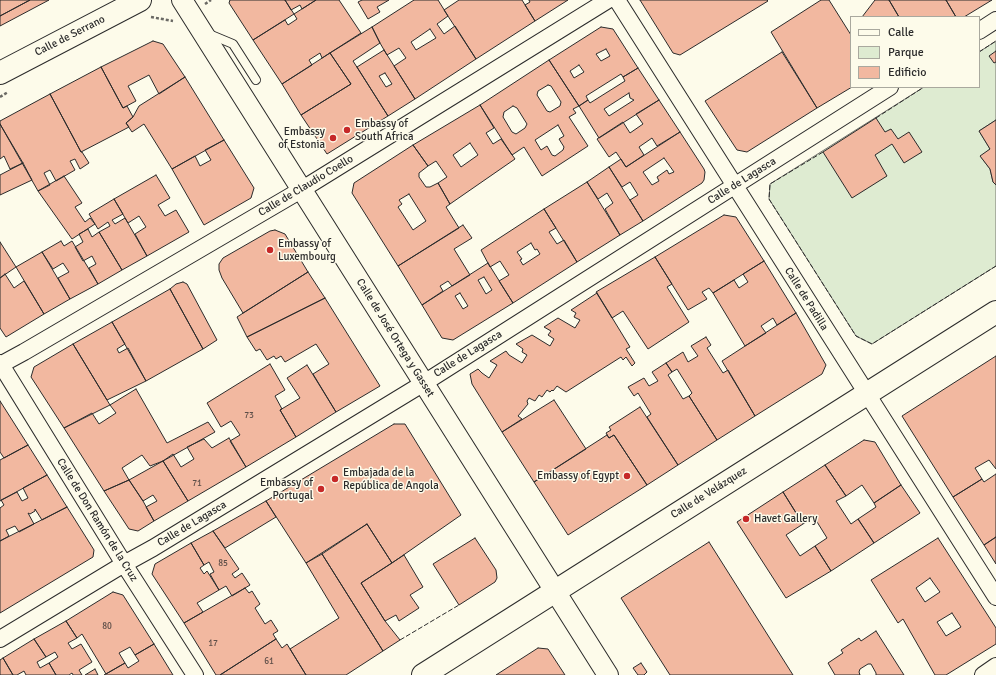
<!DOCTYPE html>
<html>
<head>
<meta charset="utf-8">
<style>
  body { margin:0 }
  #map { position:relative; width:996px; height:675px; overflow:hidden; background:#fdfbea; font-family:Signika,sans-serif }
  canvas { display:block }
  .legend { position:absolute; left:850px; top:16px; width:130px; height:72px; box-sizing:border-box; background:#fdfbea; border:1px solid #a9a89e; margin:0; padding:5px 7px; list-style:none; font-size:12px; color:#2b2b2b }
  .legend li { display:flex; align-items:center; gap:8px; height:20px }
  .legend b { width:20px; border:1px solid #a9a89e }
</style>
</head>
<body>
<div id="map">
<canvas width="996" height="675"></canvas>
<ul class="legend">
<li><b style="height:5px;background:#fdfbea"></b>Calle</li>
<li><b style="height:11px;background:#deebd1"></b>Parque</li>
<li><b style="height:11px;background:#f2b8a0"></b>Edificio</li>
</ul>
</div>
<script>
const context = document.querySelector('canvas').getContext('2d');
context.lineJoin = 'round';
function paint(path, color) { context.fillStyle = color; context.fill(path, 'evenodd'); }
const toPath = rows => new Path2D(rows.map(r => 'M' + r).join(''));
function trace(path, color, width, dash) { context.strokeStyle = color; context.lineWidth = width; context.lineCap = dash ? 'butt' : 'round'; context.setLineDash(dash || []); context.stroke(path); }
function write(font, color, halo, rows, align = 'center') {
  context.font = font + ' Signika,sans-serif'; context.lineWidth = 3; context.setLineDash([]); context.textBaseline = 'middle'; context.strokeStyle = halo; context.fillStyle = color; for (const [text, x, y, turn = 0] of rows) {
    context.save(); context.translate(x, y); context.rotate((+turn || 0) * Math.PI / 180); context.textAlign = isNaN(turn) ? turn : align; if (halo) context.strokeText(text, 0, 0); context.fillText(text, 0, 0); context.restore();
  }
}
const green = toPath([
  [996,41,996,120,979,131,990,149,981,157,990,169,993,182,996,185,996,266,872,344,856,336,769,199,770,184,924,87,979,87,979,52,996,41]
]);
const building = toPath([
  [0,0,30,0,0,16,0,0],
  [30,0,49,0,0,26,0,16,30,0],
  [230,0,285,0,294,14,253,40,229,3,230,0],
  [285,0,316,0,302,9,300,5,291,10,285,0],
  [316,0,339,0,361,33,322,58,320,53,309,60,312,65,282,84,253,40,285,20,288,25,297,19,294,14,316,0],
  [362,0,389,0,377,7,380,12,368,19,358,2,362,0],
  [414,0,438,0,448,16,437,24,444,34,455,26,476,59,415,99,394,66,406,58,399,48,387,55,380,43,372,27,414,0],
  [430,29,436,38,416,50,411,42,430,29],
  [459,0,522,0,535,21,476,59,444,10,459,0],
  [529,0,568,0,535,21,525,5,530,2,529,0],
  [640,0,767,0,768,1,680,55,673,53,640,0],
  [821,0,829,0,851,35,852,87,817,108,771,32,821,0],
  [875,0,889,0,899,17,862,17,875,0],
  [889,0,946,0,956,17,899,17,889,0],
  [946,0,992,0,964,17,956,17,946,0],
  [372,27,380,43,353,61,388,116,327,154,301,115,351,84,330,53,372,27],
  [601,27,613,29,638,68,623,77,621,74,586,96,588,100,579,106,549,60,601,27],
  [606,49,610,56,601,61,596,54,606,49],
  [579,65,584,72,574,78,570,71,579,65],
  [153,41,163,44,185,77,159,94,149,75,128,86,136,101,123,108,101,67,153,41],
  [384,50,415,99,388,116,357,67,384,50],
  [385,73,392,84,386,87,379,76,385,73],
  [996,51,996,62,994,63,989,56,996,51],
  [782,52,817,108,747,152,737,150,705,101,782,52],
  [330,53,351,84,301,115,282,84,330,53],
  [549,60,579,106,573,109,576,113,569,117,588,146,542,176,524,147,512,155,480,105,549,60],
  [548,85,551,86,561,102,560,106,550,112,547,111,537,95,538,91,548,85],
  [513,106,517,108,527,124,525,128,516,134,512,132,503,117,504,112,513,106],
  [558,125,564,136,559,139,564,147,563,150,555,156,552,155,547,146,541,150,535,140,558,125],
  [101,67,123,108,127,106,133,117,126,123,129,127,81,152,50,94,101,67],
  [638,68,659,100,599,138,579,106,588,100,590,103,625,81,623,77,638,68],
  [629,93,630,98,634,100,609,116,604,109,629,93],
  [185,77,224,140,172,169,144,124,132,132,126,123,133,117,139,106,185,77],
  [50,94,81,152,82,152,89,163,80,169,75,159,70,161,75,170,56,181,50,170,44,173,50,185,38,191,0,124,0,121,50,94],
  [659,100,680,132,657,146,652,138,639,147,644,155,626,167,616,152,609,157,597,139,623,122,630,133,643,124,636,114,659,100],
  [480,105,494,128,486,133,493,144,501,139,515,159,450,204,438,183,447,177,436,161,428,166,413,145,480,105],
  [470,143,478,155,461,167,453,155,470,143],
  [876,118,885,132,891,129,898,139,909,132,922,152,904,163,892,144,875,155,887,176,852,198,823,152,876,118],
  [996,120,996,185,993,182,990,169,980,156,990,149,979,131,996,120],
  [0,124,23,163,10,169,4,156,0,159,0,124],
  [680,132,704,169,705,172,704,180,702,183,643,221,630,200,638,195,630,182,622,187,609,167,621,159,626,167,680,132],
  [664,158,674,172,669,174,667,170,657,177,659,181,652,185,643,172,664,158],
  [224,140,254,188,251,198,204,225,172,169,195,156,200,166,211,160,205,150,224,140],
  [413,145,428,166,419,173,419,177,426,187,430,187,438,183,450,204,446,207,459,228,398,266,352,193,354,183,413,145],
  [409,194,426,221,413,230,398,207,402,204,399,200,409,194],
  [23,163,32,180,0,195,0,175,23,163],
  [609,167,643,221,620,235,605,209,613,203,607,193,598,199,587,182,609,167],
  [156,175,170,198,158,205,165,216,176,210,189,232,147,256,135,234,146,227,139,216,128,223,114,199,156,175],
  [64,176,82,203,75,207,85,222,90,218,95,224,72,239,38,191,64,176],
  [587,182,620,235,577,262,544,209,587,182],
  [114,199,123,214,112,220,115,224,125,218,147,256,122,270,99,232,110,226,108,222,98,229,89,214,114,199],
  [544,209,556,228,549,232,557,244,564,240,577,262,513,303,499,281,509,275,500,261,490,267,481,250,544,209],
  [531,243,535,250,537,249,540,254,523,265,520,260,522,259,517,252,531,243],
  [724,215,736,217,764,261,713,293,709,288,702,292,707,299,688,310,655,257,724,215],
  [463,225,472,238,454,249,470,275,452,286,448,281,440,286,443,291,422,305,398,266,463,225],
  [88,229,92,237,99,232,122,270,98,284,89,268,96,264,92,256,83,261,75,247,83,242,79,234,88,229],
  [275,230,285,234,308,272,243,313,222,278,219,270,219,264,223,258,270,231,275,230],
  [61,241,64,246,72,241,98,284,70,299,58,278,69,272,63,263,53,269,42,252,61,241],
  [0,242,16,267,0,278,0,242],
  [42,252,70,299,44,314,16,267,42,252],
  [655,257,672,284,667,287,689,322,648,349,623,311,612,318,596,292,655,257],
  [764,261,796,313,777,325,773,318,761,326,766,333,745,346,713,293,734,280,739,288,748,282,743,274,764,261],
  [488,263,513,303,453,340,442,338,422,305,488,263],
  [484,277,492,290,486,294,478,280,484,277],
  [460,293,468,306,463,309,455,296,460,293],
  [308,272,325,298,247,337,237,317,308,272],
  [5,274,14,288,24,281,44,314,6,337,0,328,0,278,5,274],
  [183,282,187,284,217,340,203,349,170,289,176,284,183,282],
  [170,289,203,349,146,381,112,322,170,289],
  [597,293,630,347,626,349,635,363,632,366,626,357,623,360,621,357,566,392,557,386,553,391,552,390,550,392,547,390,542,397,539,395,535,401,529,398,527,401,528,404,518,416,522,419,502,432,472,384,470,374,478,369,482,373,489,378,497,365,490,361,506,351,509,355,522,363,527,355,522,352,523,349,516,344,532,335,550,346,554,339,548,335,551,331,544,327,558,318,575,328,580,320,574,317,576,313,571,310,597,293],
  [325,298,380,386,336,412,313,374,329,364,316,344,285,362,281,356,276,359,274,356,267,360,260,349,256,351,247,337,325,298],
  [796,313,826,365,822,374,755,416,722,361,796,313],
  [112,322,125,344,117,349,119,353,128,348,146,381,107,400,73,344,112,322],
  [706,337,711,345,707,348,723,373,728,370,755,416,717,440,689,396,692,393,677,369,672,372,666,363,683,352,688,362,698,356,691,346,706,337],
  [73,344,110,405,64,428,31,377,34,367,73,344],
  [996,356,996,469,989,460,975,468,982,479,953,497,902,416,996,356],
  [666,363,672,372,668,375,683,399,689,396,717,440,678,465,647,417,651,414,638,393,634,396,628,387,644,378,649,386,658,381,652,372,666,363],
  [270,364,285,390,275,396,282,409,280,410,296,437,246,467,230,441,240,435,231,421,221,427,207,403,270,364],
  [307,365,336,412,296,437,280,410,300,398,287,378,307,365],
  [136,389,167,443,208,422,215,432,163,461,150,466,142,455,122,468,129,480,104,491,64,428,92,413,99,424,116,413,110,405,136,389],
  [554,400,586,449,534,482,502,432,554,400],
  [0,401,28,445,4,458,0,452,0,401],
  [640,407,678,465,647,485,614,435,609,438,606,433,611,430,609,427,640,407],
  [394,424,405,424,461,515,392,563,367,524,306,563,266,501,394,424],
  [607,435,609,438,614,435,647,485,568,535,534,482,607,435],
  [229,438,246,467,188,501,163,461,173,454,181,467,194,459,187,447,204,439,212,448,229,438],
  [864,440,875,442,901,485,874,503,862,485,846,496,825,465,864,440],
  [28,445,47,475,0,501,0,460,28,445],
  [163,461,188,501,154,521,146,507,157,501,153,495,143,501,129,480,163,461],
  [825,465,846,496,836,501,851,524,858,519,874,543,831,571,815,546,827,538,814,517,803,524,783,492,825,465],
  [996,474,996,537,984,545,953,497,982,479,984,482,996,474],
  [47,475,67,507,42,520,35,509,35,511,30,514,28,513,34,524,19,532,15,526,6,530,9,536,0,541,0,508,4,505,1,500,17,492,22,501,28,498,23,488,47,475],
  [129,480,143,501,154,521,138,531,129,529,104,491,129,480],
  [901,485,920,513,874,543,858,519,876,507,874,503,901,485],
  [783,492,803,524,786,535,800,556,815,546,831,571,786,598,737,522,783,492],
  [266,501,276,517,225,548,213,531,266,501],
  [67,507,94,550,93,557,0,613,0,541,67,507],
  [367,524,392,563,361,583,385,621,400,640,383,651,322,554,367,524],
  [213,531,239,569,232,574,235,578,242,573,250,585,232,596,226,586,219,590,210,574,214,572,209,562,204,565,191,543,213,531],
  [996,537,996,564,984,545,996,537],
  [475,538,496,570,497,578,495,582,459,605,433,564,475,538],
  [938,538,996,628,996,644,946,675,935,675,903,619,898,623,871,580,938,538],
  [930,578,940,592,925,602,916,588,930,578],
  [952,613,961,627,946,636,937,622,952,613],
  [709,542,793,675,670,675,621,598,709,542],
  [191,543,204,565,200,568,204,574,207,571,219,590,197,603,203,612,184,623,152,574,155,564,191,543],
  [322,554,383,651,346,675,306,675,290,649,339,618,306,563,322,554],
  [404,555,423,587,410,595,419,608,399,621,396,615,385,621,361,583,404,555],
  [245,588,249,593,252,591,260,604,255,608,265,624,271,620,278,631,273,634,276,639,220,675,216,675,184,623,245,588],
  [113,592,123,595,154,644,135,655,130,647,119,653,125,663,106,674,82,634,77,638,66,621,113,592],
  [66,621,77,638,68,643,72,649,81,644,92,662,79,670,82,675,73,675,72,673,69,675,56,675,49,663,58,657,55,652,46,657,34,639,66,621],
  [876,631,904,675,876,675,876,673,871,664,868,664,860,669,859,672,860,675,835,675,828,663,843,653,841,650,859,638,861,641,876,631],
  [34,639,46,657,37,662,40,668,49,663,56,675,26,675,24,671,17,675,13,675,3,658,34,639],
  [276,639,282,648,287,644,306,675,220,675,276,639],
  [154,644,173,675,104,675,125,663,128,668,139,661,135,655,154,644],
  [538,648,548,649,565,675,496,675,538,648],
  [3,658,13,675,0,675,0,660,3,658],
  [641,663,647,672,644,675,638,675,633,668,641,663],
  [95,669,98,675,85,675,95,669]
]);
const path = toPath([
  [205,4,211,0],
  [151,17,173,21],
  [0,97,8,92]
]);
const service = toPath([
  [209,34,233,44,256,80]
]);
const minor = toPath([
  [617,0,996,597],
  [979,31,996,20],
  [0,363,124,564,195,675],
  [0,365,24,352,301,190,608,0],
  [0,639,124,564,153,548,424,383,890,87],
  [983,675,996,666]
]);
const tertiary = toPath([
  [182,0,608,675]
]);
const secondary = toPath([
  [0,73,140,0],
  [423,675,996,312]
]);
const fence = toPath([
  [979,52,996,41],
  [876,118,924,87],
  [823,152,770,184,769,199,856,336,872,344,996,266],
  [400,640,459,605]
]);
const markers = [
  [347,130,4,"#c62828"],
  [333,138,4,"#c62828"],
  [270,250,4,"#c62828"],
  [627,476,4,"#c62828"],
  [335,479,4,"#c62828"],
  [321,489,4,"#c62828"],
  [746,519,4,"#c62828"]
];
const numberNames = [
  ["73",249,416],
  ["71",197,484],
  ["85",223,564],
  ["80",107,627],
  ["17",213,644],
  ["61",269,662]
];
const streetNames = [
  ["Calle de Serrano",70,36,-27],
  ["Calle de Lagasca",742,181,-32],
  ["Calle de Claudio Coello",306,186,-31],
  ["Calle de Padilla",806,299,58],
  ["Calle de José Ortega y Gasset",395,338,58],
  ["Calle de Lagasca",468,354,-32],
  ["Calle de Velázquez",709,493,-32],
  ["Calle de Don Ramón de la Cruz",97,520,58],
  ["Calle de Lagasca",192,524,-31]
];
const poiNames = [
  ["Embassy of",355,124],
  ["South Africa",355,137],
  ["Embassy",325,132,"right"],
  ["of Estonia",325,145,"right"],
  ["Embassy of",278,244],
  ["Luxembourg",278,257],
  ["Embajada de la",343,473],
  ["República de Angola",343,486],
  ["Embassy of Egypt",619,476,"right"],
  ["Embassy of",313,483,"right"],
  ["Portugal",313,496,"right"],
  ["Havet Gallery",754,519]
];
paint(green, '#deebd1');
trace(green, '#74746e', 1);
paint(building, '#f2b8a0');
trace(building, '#2b2b2b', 1);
trace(service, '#2b2b2b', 10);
trace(minor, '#2b2b2b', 18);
trace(tertiary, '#2b2b2b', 22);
trace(secondary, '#2b2b2b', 24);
trace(path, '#6a6964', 2.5, [3, 2]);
trace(service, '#fdfbea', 8);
trace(minor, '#fdfbea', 16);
trace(tertiary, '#fdfbea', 20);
trace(secondary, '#fdfbea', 22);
trace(fence, '#2b2b2b', 1, [5, 2]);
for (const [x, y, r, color] of markers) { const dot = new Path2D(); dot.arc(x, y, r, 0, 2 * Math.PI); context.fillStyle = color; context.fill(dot); trace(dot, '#fdfbea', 1.5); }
write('9px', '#5d4e48', null, numberNames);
write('11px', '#2b2b2b', '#fdfbea', streetNames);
write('11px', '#2b2b2b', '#fdfbea', poiNames, 'left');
</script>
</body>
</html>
